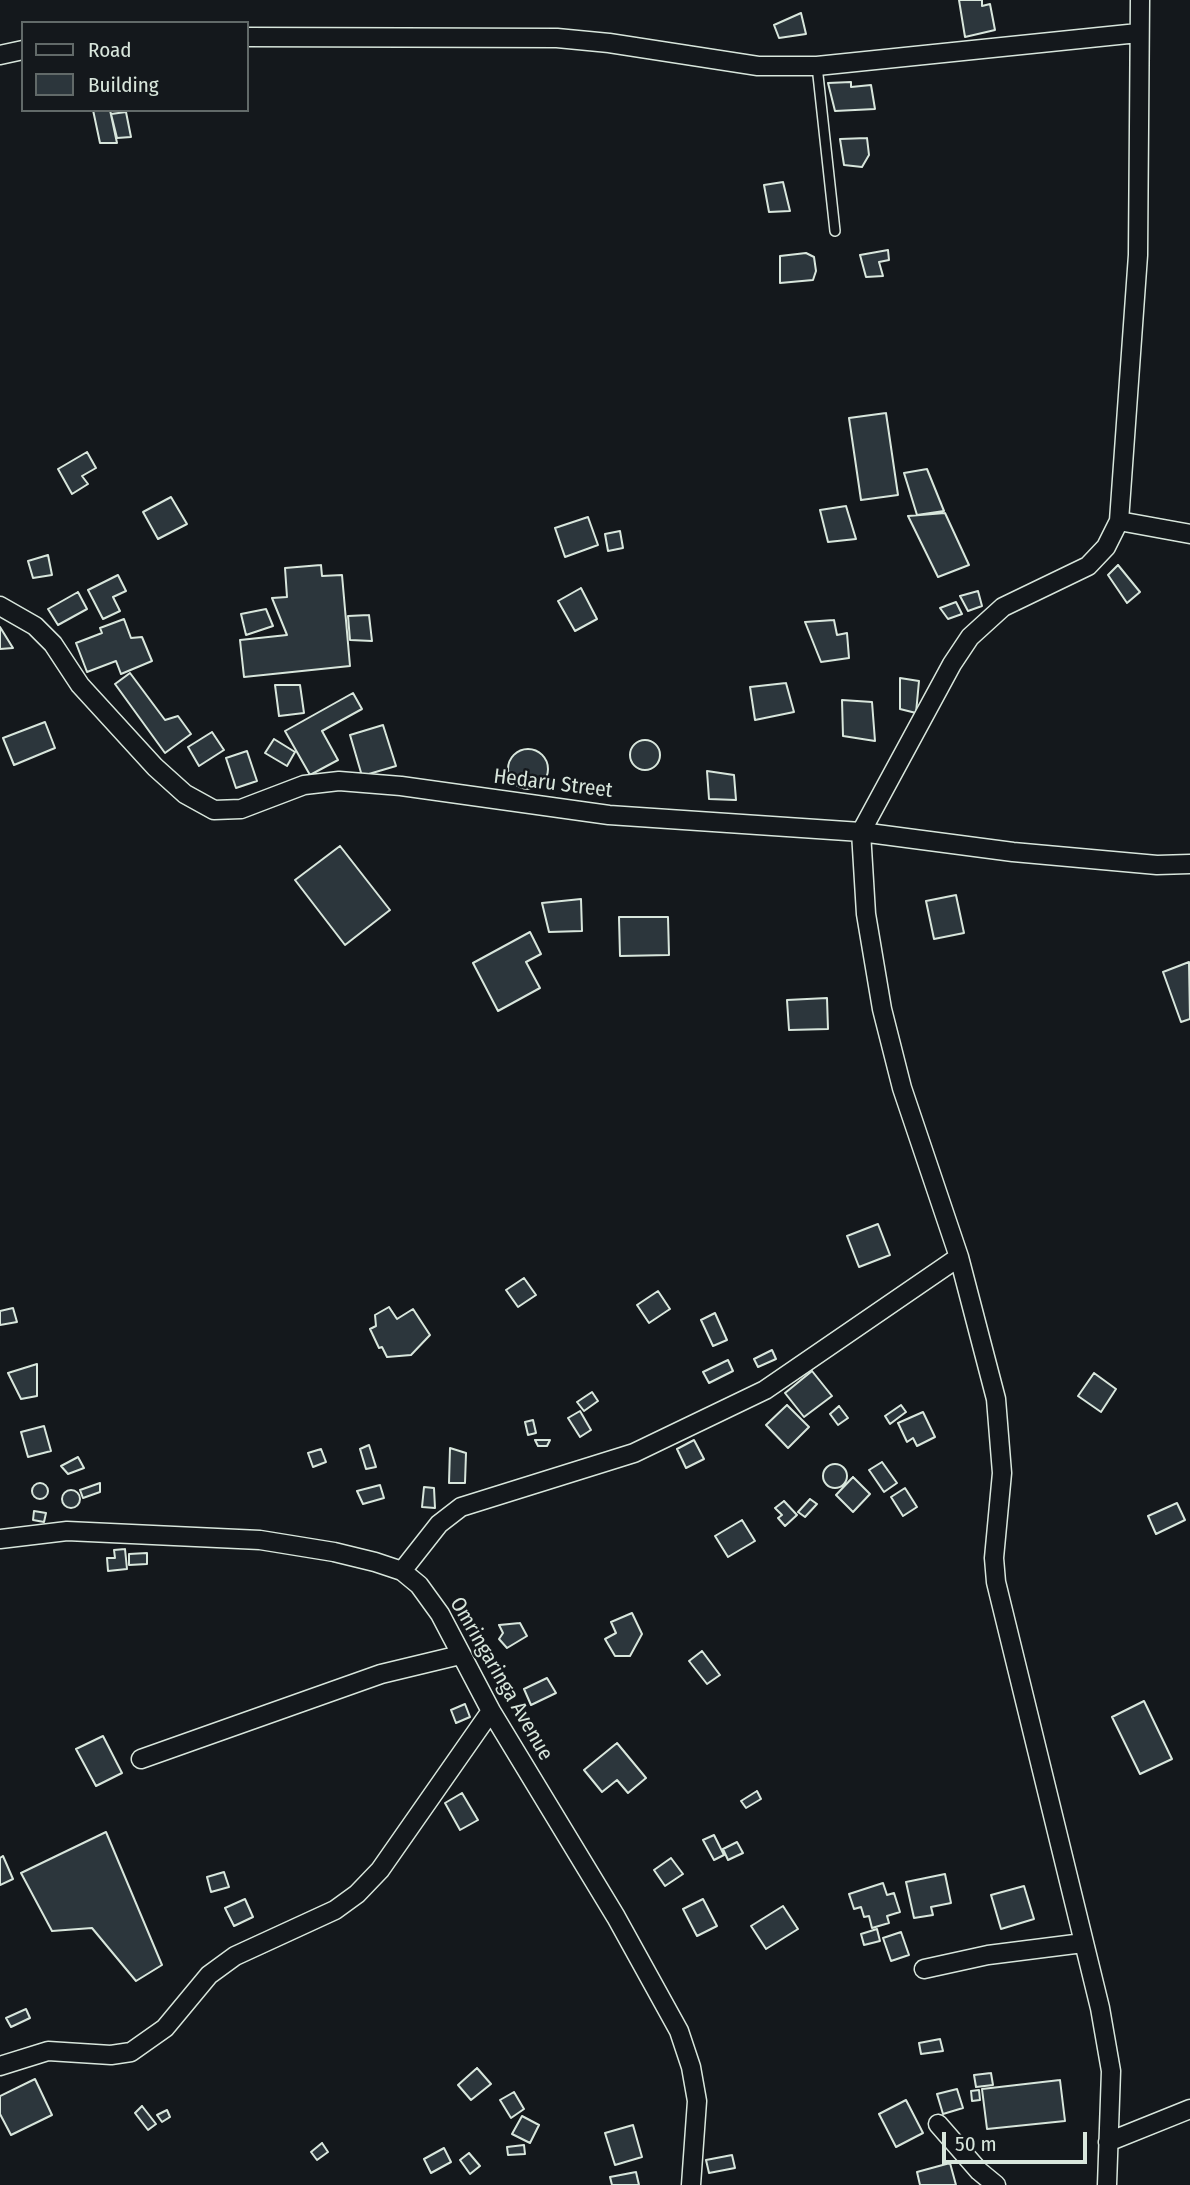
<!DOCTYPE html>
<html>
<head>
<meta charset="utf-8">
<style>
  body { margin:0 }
  #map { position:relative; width:1190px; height:2185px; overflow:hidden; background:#14181c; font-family:"Fira Sans Condensed",sans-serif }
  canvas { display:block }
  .legend { position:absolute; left:21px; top:21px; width:228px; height:91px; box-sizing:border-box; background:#14181c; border:2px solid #626a69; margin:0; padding:9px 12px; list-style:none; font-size:21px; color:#d8e6dc }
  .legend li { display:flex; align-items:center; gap:14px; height:35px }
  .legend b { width:35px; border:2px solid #626a69 }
  .scale { position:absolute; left:942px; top:2132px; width:145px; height:32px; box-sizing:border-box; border:4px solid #d8e6dc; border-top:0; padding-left:9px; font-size:21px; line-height:24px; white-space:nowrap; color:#d8e6dc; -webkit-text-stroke:5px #14181c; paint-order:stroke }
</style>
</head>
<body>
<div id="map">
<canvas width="1190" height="2185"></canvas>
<ul class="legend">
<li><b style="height:9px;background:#14181c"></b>Road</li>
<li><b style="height:19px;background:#2c363c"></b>Building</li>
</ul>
<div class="scale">50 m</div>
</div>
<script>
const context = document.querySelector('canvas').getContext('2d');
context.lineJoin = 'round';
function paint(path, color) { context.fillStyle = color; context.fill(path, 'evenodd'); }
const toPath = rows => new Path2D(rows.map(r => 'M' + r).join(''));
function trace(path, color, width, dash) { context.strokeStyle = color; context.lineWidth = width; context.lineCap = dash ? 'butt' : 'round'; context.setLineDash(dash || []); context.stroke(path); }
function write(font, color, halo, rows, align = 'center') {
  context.font = font + ' "Fira Sans Condensed",sans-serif'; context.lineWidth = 5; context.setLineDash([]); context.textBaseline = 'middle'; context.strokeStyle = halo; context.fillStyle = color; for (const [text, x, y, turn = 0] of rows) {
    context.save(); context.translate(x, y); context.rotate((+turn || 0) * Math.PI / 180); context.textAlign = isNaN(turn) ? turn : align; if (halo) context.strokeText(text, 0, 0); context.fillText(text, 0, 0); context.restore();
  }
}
const building = toPath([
  [959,0,982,0,982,6,990,4,995,30,965,37,959,0],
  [801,13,806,34,779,38,774,25,801,13],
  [851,82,851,87,871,85,875,109,835,111,828,83,851,82],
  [93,110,110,110,117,143,100,143,93,110],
  [126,112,131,137,117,138,111,114,126,112],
  [867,138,869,155,862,167,844,165,840,139,867,138],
  [783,182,790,211,769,212,764,185,783,182],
  [888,250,889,260,879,262,883,276,866,277,860,255,888,250],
  [806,253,814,257,816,271,813,280,780,283,780,256,806,253],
  [886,413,898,495,861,500,849,418,886,413],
  [87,452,96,468,82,476,88,484,72,494,58,469,87,452],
  [927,469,944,511,917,515,904,473,927,469],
  [171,497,187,524,158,539,143,512,171,497],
  [846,506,856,539,828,542,820,510,846,506],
  [945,513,969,565,938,577,908,516,945,513],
  [588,517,598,545,565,557,555,528,588,517],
  [620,531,623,548,608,551,605,534,620,531],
  [48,555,52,575,33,578,28,561,48,555],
  [321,565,322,576,342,575,350,666,244,677,240,640,287,635,272,598,287,597,285,568,321,565],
  [1118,565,1140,592,1127,603,1108,575,1118,565],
  [118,575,126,591,113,597,120,611,103,619,88,590,118,575],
  [581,588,597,619,575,631,558,601,581,588],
  [978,591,982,606,968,611,960,596,978,591],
  [78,592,87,609,58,625,48,609,78,592],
  [956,602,962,614,948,619,940,608,956,602],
  [266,609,273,626,246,635,241,614,266,609],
  [369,615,372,641,350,640,348,616,369,615],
  [124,619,131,638,142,637,152,661,121,674,116,661,87,672,76,643,102,633,100,628,124,619],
  [834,620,837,635,847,633,849,658,821,662,805,622,834,620],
  [0,627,13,648,0,649,0,627],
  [130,673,165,720,178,716,191,734,165,753,115,684,130,673],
  [900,678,919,681,916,713,900,709,900,678],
  [786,683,794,712,755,720,750,687,786,683],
  [275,685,300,685,304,713,279,716,275,685],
  [353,693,362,709,322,731,338,760,310,775,285,731,353,693],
  [842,700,872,702,875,741,843,736,842,700],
  [45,722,55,748,14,765,3,738,45,722],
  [383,725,396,766,362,776,350,735,383,725],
  [212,732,224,750,199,766,188,747,212,732],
  [274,739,295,752,287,766,265,753,274,739],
  '630 755a15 15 0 1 1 30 0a15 15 0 1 1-30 0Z',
  '508 769a20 20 0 1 1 40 0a20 20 0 1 1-40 0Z',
  [247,751,257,781,236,788,226,758,247,751],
  [707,771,734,775,736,800,709,799,707,771],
  [340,846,390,910,345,945,295,880,340,846],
  [956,895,964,933,934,939,926,901,956,895],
  [581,899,582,931,549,932,542,903,581,899],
  [619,917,668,917,669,955,620,956,619,917],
  [530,932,541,954,526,962,540,988,498,1011,473,963,530,932],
  [1189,962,1190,1019,1181,1022,1163,972,1189,962],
  [827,998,828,1029,789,1030,787,1000,827,998],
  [878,1224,890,1255,859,1267,847,1236,878,1224],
  [524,1278,536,1295,518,1307,506,1290,524,1278],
  [658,1291,670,1309,649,1323,637,1305,658,1291],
  [389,1307,397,1319,413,1309,430,1335,411,1355,387,1357,382,1347,379,1348,370,1329,376,1326,375,1315,389,1307],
  [13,1308,17,1322,0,1325,0,1311,13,1308],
  [715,1313,727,1340,713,1346,701,1320,715,1313],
  [772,1350,776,1359,758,1367,754,1359,772,1350],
  [728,1360,733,1371,709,1383,703,1372,728,1360],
  [37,1364,37,1396,21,1399,8,1373,37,1364],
  [812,1371,832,1396,804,1417,785,1393,812,1371],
  [1094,1373,1116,1389,1101,1412,1078,1396,1094,1373],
  [592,1392,598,1401,584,1411,577,1402,592,1392],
  [787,1405,809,1427,788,1448,766,1425,787,1405],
  [901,1405,906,1412,890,1424,885,1416,901,1405],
  [839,1406,848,1418,838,1425,830,1414,839,1406],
  [580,1411,591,1430,580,1437,568,1418,580,1411],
  [923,1412,935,1437,917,1446,913,1438,907,1442,898,1423,923,1412],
  [533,1420,536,1433,528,1435,525,1422,533,1420],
  [44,1426,51,1451,28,1457,21,1432,44,1426],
  [535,1440,550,1440,547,1446,538,1446,535,1440],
  [694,1440,704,1459,686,1468,677,1449,694,1440],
  [369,1445,376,1467,366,1469,360,1449,369,1445],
  [450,1448,466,1453,465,1483,449,1483,450,1448],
  [321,1449,326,1462,313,1467,308,1453,321,1449],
  [78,1457,84,1468,68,1474,61,1466,78,1457],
  [882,1462,897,1483,884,1492,869,1470,882,1462],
  '823 1476a12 12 0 1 1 24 0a12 12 0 1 1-24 0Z',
  [853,1477,870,1494,853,1512,836,1495,853,1477],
  '32 1491a8 8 0 1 1 16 0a8 8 0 1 1-16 0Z',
  [100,1483,100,1492,83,1498,80,1490,100,1483],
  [380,1485,384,1498,363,1504,357,1491,380,1485],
  [424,1487,434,1488,435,1508,422,1507,424,1487],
  [905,1488,917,1507,903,1516,891,1497,905,1488],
  '62 1499a9 9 0 1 1 18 0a9 9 0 1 1-18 0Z',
  [810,1499,817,1504,805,1517,798,1512,810,1499],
  [784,1501,797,1515,785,1526,778,1518,782,1515,775,1508,784,1501],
  [1177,1503,1185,1520,1156,1534,1148,1516,1177,1503],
  [34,1511,46,1513,44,1522,33,1520,34,1511],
  [742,1520,755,1541,728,1557,715,1536,742,1520],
  [125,1549,127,1569,108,1571,107,1558,115,1558,114,1550,125,1549],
  [147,1553,147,1564,129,1565,129,1554,147,1553],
  [632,1613,642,1634,630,1656,615,1656,605,1639,616,1633,611,1622,632,1613],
  [520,1623,527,1636,507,1648,499,1639,503,1633,499,1625,520,1623],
  [702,1651,720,1675,707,1684,689,1661,702,1651],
  [547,1678,556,1693,531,1705,524,1689,547,1678],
  [1144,1701,1172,1759,1140,1774,1112,1717,1144,1701],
  [465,1704,470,1717,456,1723,451,1710,465,1704],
  [103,1736,122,1773,96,1786,76,1749,103,1736],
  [617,1743,646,1778,628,1793,617,1780,602,1792,584,1770,617,1743],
  [757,1791,761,1799,746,1808,741,1801,757,1791],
  [462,1793,478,1820,460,1830,445,1803,462,1793],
  [106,1832,162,1965,136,1981,92,1928,52,1931,21,1873,106,1832],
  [714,1835,724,1855,714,1860,703,1840,714,1835],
  [737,1842,743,1853,728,1860,723,1849,737,1842],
  [3,1856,13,1879,0,1885,0,1858,3,1856],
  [671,1858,683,1874,665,1886,654,1870,671,1858],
  [224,1872,229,1887,211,1892,207,1877,224,1872],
  [945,1874,951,1903,931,1907,933,1915,914,1918,906,1882,945,1874],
  [883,1883,887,1895,894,1893,900,1912,887,1916,889,1923,872,1928,869,1916,864,1917,861,1907,854,1909,849,1894,883,1883],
  [1024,1886,1034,1919,1001,1929,991,1895,1024,1886],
  [245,1899,253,1917,234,1926,225,1908,245,1899],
  [703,1899,717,1926,697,1936,683,1909,703,1899],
  [783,1906,798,1929,766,1949,751,1926,783,1906],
  [877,1929,880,1941,864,1945,861,1934,877,1929],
  [901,1932,909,1955,891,1961,883,1938,901,1932],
  [26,2009,30,2018,11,2027,6,2018,26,2009],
  [940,2039,943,2051,921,2054,919,2043,940,2039],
  [477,2068,491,2084,471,2100,458,2085,477,2068],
  [991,2073,993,2085,976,2087,974,2075,991,2073],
  [35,2079,52,2115,11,2135,0,2114,0,2096,35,2079],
  [1060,2080,1065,2121,987,2129,982,2089,1060,2080],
  [957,2089,963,2108,943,2114,937,2094,957,2089],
  [979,2090,980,2100,972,2101,971,2091,979,2090],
  [514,2092,524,2109,511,2118,500,2100,514,2092],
  [906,2100,923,2133,896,2147,879,2114,906,2100],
  [142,2106,156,2124,148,2130,135,2113,142,2106],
  [167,2110,170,2117,162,2122,157,2115,167,2110],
  [522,2116,539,2125,530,2143,512,2134,522,2116],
  [633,2125,642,2157,615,2165,605,2133,633,2125],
  [322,2143,328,2152,317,2160,311,2152,322,2143],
  [524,2145,525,2154,508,2155,507,2147,524,2145],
  [444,2148,451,2162,431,2173,424,2159,444,2148],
  [469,2153,480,2166,470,2174,460,2160,469,2153],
  [732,2155,735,2168,709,2173,706,2160,732,2155],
  [950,2163,956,2185,920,2185,917,2172,950,2163],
  [636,2172,639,2185,612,2185,610,2177,636,2172]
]);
const lane = toPath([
  [817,66,835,231]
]);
const street = toPath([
  [247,37,557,38,609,43,758,66,817,66,1138,33],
  [0,55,23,50],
  [1119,521,1190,534],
  [0,606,35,626,53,644,80,685,155,767,185,794,214,810,241,809,304,785,339,781,401,786,609,815,861,832,1013,852,1157,865,1190,864],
  [0,1539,67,1531,260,1540,334,1552,375,1562,402,1571,419,1585,440,1614,491,1711,616,1917,679,2031,691,2067,697,2101,691,2185],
  [402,1571,439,1524,461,1507,634,1453,765,1390,959,1257],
  [141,1759,381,1674,460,1655],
  [924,1969,988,1955,1083,1943],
  [0,2066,48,2051,111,2055,131,2052,165,2028,209,1975,235,1956,335,1910,357,1894,380,1870,491,1711],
  [938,2124,979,2171,996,2185],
  [1108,2142,1190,2109],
  [1107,2185,1111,2071,1100,2008,996,1582,994,1558,1002,1473,996,1399,959,1257,902,1088,882,1009,866,914,861,832,952,664,970,637,1003,607,1088,566,1106,547,1119,521,1138,255,1140,0]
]);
const streetNames = [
  ["Hedaru Street",553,784,7],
  ["Omringaringa Avenue",501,1679,60]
];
paint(building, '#2c363c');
trace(building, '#d8e6dc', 2);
trace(lane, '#d8e6dc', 12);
trace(street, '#d8e6dc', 21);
trace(lane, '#14181c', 9);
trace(street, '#14181c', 18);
write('21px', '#d8e6dc', '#14181c', streetNames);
</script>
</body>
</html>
